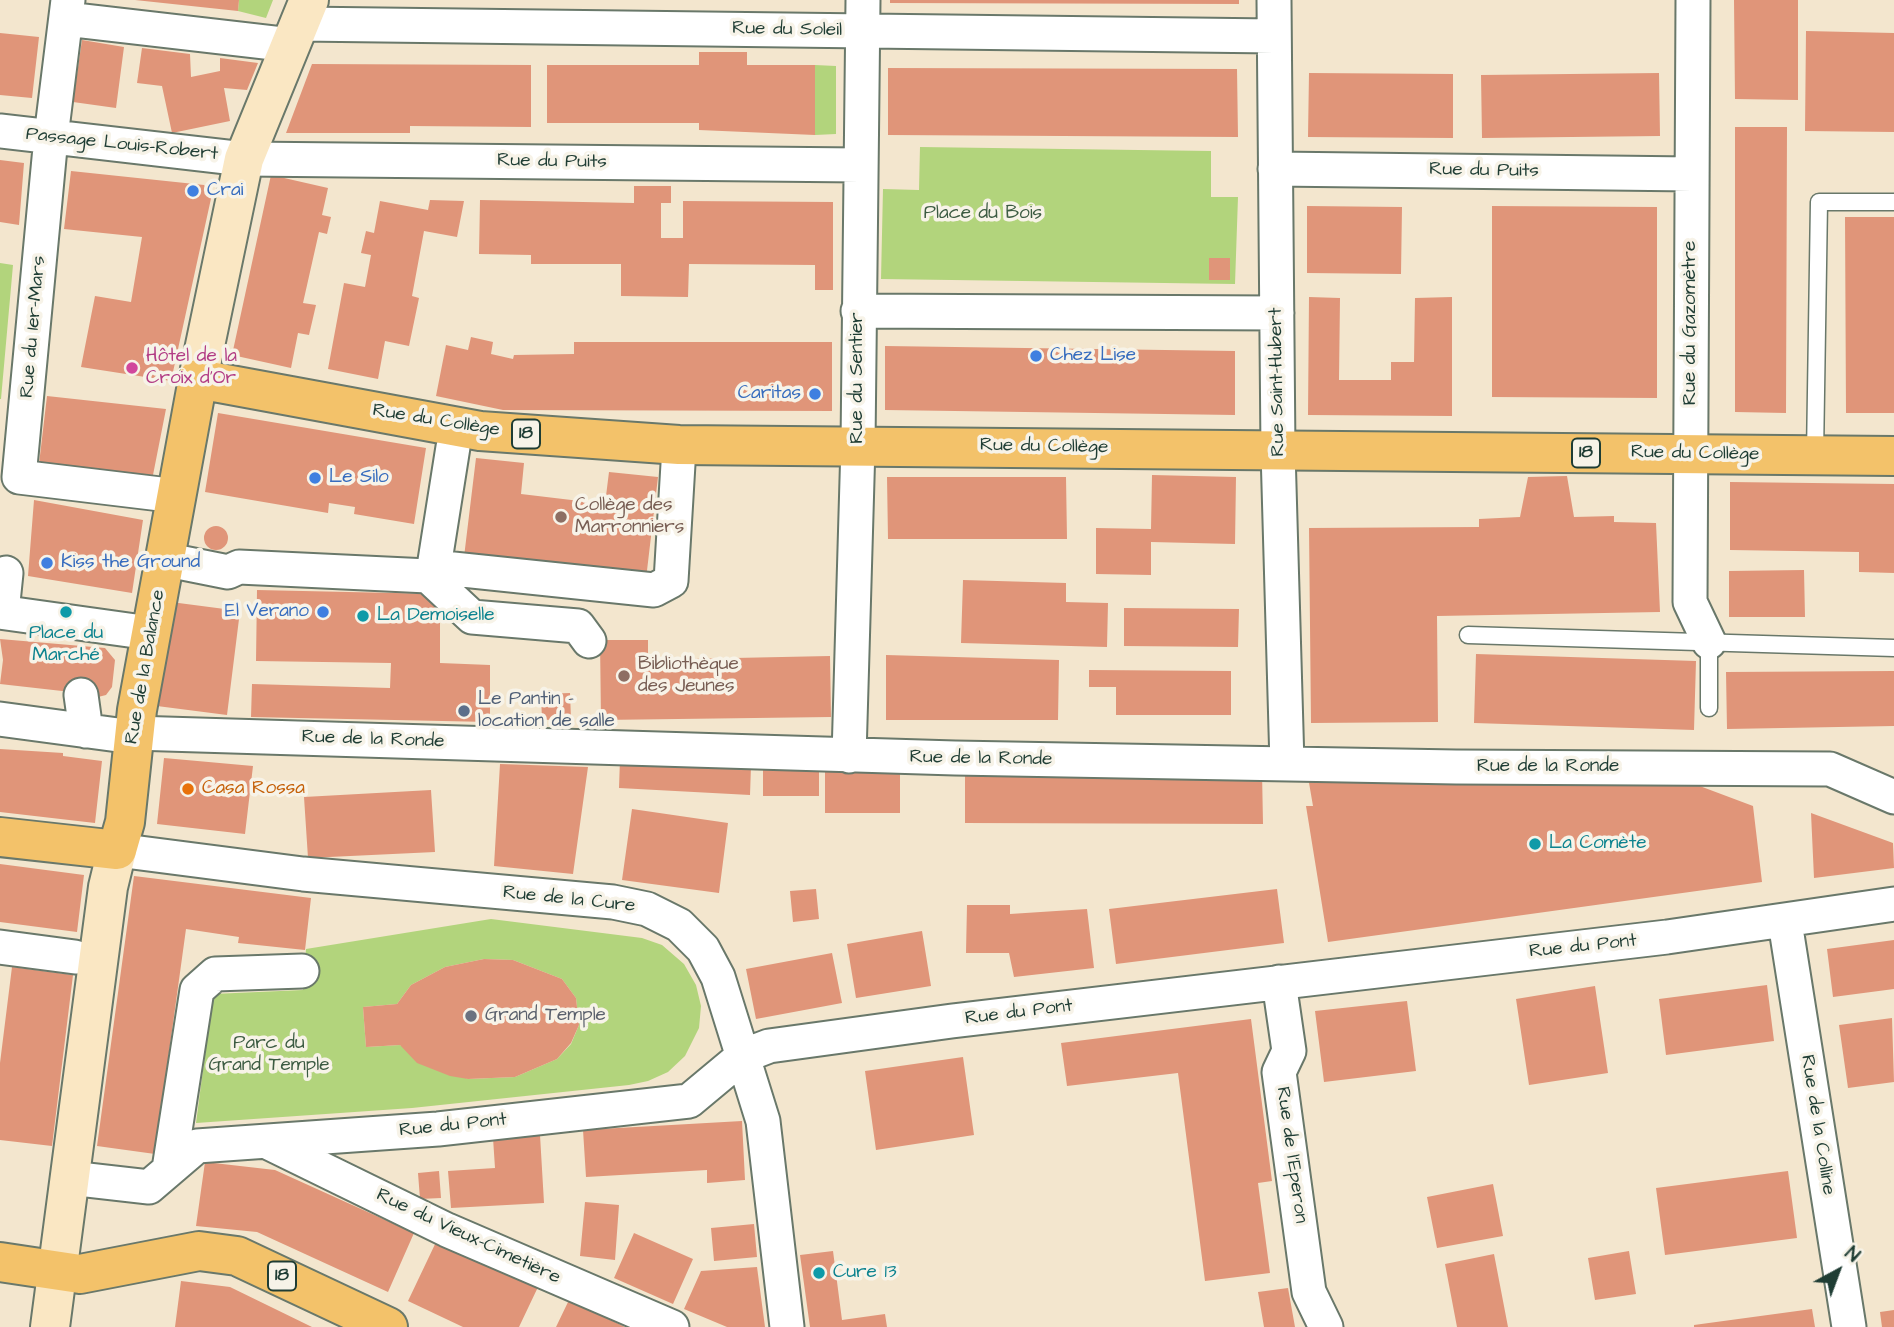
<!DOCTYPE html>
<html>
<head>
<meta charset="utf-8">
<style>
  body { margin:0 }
  #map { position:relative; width:1894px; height:1327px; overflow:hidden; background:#f3e6ce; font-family:"Architects Daughter",sans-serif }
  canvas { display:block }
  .north { position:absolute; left:1803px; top:1236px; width:70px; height:70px; -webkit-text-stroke:5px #f7f3e8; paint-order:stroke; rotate:41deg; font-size:19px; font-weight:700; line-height:28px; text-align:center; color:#1f3d34 }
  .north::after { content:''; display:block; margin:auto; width:24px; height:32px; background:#1f3d34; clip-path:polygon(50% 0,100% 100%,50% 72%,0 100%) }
</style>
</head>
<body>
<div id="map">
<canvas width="1894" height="1327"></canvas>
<div class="north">N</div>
</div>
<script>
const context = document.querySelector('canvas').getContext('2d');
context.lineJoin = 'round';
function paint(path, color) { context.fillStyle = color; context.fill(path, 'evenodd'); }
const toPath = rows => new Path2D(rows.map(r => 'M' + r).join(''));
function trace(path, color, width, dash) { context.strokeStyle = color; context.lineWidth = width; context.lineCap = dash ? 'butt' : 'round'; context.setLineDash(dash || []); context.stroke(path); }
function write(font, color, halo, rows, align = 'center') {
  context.font = font + ' "Architects Daughter",sans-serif'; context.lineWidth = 7; context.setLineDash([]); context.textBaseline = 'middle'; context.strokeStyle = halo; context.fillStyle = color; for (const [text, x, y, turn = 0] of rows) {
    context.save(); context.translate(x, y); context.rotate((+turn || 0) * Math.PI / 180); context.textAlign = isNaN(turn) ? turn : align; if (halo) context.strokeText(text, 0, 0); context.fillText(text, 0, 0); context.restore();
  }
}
const green = toPath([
  [239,0,273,0,266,18,238,11],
  [815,65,836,66,836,134,815,135],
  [920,147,1211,151,1211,197,1238,197,1235,284,881,279,883,189,919,190],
  [0,263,13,265,1,399,0,399],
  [491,919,642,938,662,945,684,964,696,985,701,1006,699,1028,685,1056,668,1072,648,1081,629,1085,412,1108,196,1123,213,994,303,990,306,949],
  [484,959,513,960,562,979,576,998,579,1025,571,1044,557,1059,515,1077,468,1079,400,1045,366,1047,363,1007,397,1004,411,985,445,967]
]);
const building = toPath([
  [135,0,239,0,238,11],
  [890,0,1239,0,1239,4,890,3],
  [1734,0,1798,0,1798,100,1735,99],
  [1806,31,1894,33,1894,132,1805,131],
  [0,33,39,37,32,98,0,95],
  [82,40,124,47,116,108,73,102],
  [142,48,190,54,191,77,220,71,220,58,258,63,247,90,224,88,230,121,172,133,162,86,137,83],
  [699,52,747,52,747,65,815,65,815,135,699,130,699,123,547,123,547,65,699,65],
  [312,64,531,65,531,127,410,126,410,133,286,133],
  [888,68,1237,69,1238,137,888,135],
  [1309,73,1453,74,1453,138,1308,137],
  [1659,73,1660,136,1482,138,1481,75],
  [1735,127,1787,127,1786,413,1735,412],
  [0,160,24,163,19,225,0,222],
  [71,171,204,185,212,194,171,381,81,367,95,296,131,302,142,237,64,229],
  [271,175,328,188,322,215,331,217,327,234,319,232,303,303,316,305,309,335,298,333,291,368,232,355],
  [634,186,671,186,671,203,661,203,661,238,683,238,683,201,833,202,833,290,815,290,815,265,689,264,688,297,621,296,621,264,531,264,531,255,479,254,480,200,634,203],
  [430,200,464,201,457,237,424,231,412,296,419,298,409,346,385,341,378,379,328,369,344,283,365,287,371,255,361,253,366,231,374,233,380,201,428,210],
  [1307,206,1402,207,1401,274,1307,273],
  [1492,206,1657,207,1657,398,1492,397],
  [1845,217,1894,217,1894,413,1846,413],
  [1209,258,1230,258,1230,280,1209,280],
  [1309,297,1340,298,1339,380,1391,380,1391,362,1414,362,1415,298,1452,297,1452,416,1308,415],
  [471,337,493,342,491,354,513,359,514,355,574,354,574,342,832,342,832,411,503,410,436,396,446,345,468,350],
  [885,346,1235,351,1235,415,885,410],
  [47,396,166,409,153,475,39,464],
  [218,413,426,448,414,524,354,514,355,507,329,503,328,513,205,492],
  [476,458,524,463,521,494,605,504,609,472,658,477,646,579,464,557],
  [1152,475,1236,477,1235,544,1151,542,1151,575,1096,574,1096,528,1151,529],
  [1567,476,1574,517,1614,516,1614,522,1656,523,1660,612,1437,616,1438,722,1311,723,1309,528,1479,527,1479,519,1520,517,1528,477],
  [887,477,1066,477,1067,539,888,539],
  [1730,482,1894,484,1894,573,1859,572,1859,552,1730,550],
  [34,500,143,520,132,593,28,576],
  '204 538a12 12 0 1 1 24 0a12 12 0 1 1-24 0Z',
  [1804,570,1805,617,1729,617,1729,571],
  [963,580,1066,583,1066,602,1108,603,1107,647,961,643],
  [257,590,440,594,440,663,490,665,490,722,251,717,252,684,390,688,391,663,256,661],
  [171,602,240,611,227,715,157,706],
  [1124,608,1239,609,1238,647,1124,646],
  [0,639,105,648,115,660,112,687,106,695,94,698,71,692,0,684,3,660],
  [600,640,648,640,648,665,687,664,686,659,830,656,831,717,601,720],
  [1476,654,1696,661,1694,730,1474,723],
  [886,655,1059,660,1058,720,886,720],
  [1089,670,1231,671,1231,715,1116,715,1116,687,1089,687],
  [1894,671,1894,726,1727,729,1726,672],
  [570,693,571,719,542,720,541,694],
  [0,749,63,753,63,756,102,761,95,823,0,812],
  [164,758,253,766,245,834,157,824],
  [620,759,751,766,750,795,619,788],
  [500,764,588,767,573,874,494,866],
  [900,768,900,813,825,813,825,769],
  [763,769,819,769,819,796,763,796],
  [965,770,1262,771,1263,824,965,823],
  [1308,777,1681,779,1753,806,1762,882,1328,942,1306,806,1313,806],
  [431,790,435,852,308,858,304,797],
  [632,809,728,823,719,893,622,880],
  [1811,813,1893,843,1894,868,1814,878],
  [0,864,84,875,77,932,0,922],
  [134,876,311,898,305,950,238,943,239,937,186,929,155,1154,97,1146],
  [816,889,819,919,793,922,790,891],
  [1277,889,1284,943,1116,964,1109,909],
  [967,905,1010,905,1010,914,1087,909,1094,968,1014,977,1009,953,966,953],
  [922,931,931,986,856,998,847,944],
  [1894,940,1894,989,1833,997,1827,949],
  [832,953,842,1003,756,1019,746,969],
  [484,959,513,960,562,979,576,998,579,1025,571,1043,557,1059,515,1077,468,1079,450,1076,417,1063,400,1045,366,1047,363,1007,397,1004,411,985,445,967],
  [12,967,73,975,52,1146,0,1140,0,1063],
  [1767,985,1774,1041,1666,1055,1659,999],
  [1595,986,1608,1073,1529,1085,1516,999],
  [1407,1001,1416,1071,1324,1082,1315,1011],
  [1892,1018,1894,1082,1848,1088,1839,1025],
  [1251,1019,1272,1181,1258,1183,1270,1273,1205,1281,1178,1073,1067,1086,1061,1043],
  [963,1057,974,1135,876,1150,865,1071],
  [742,1121,745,1180,707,1183,707,1170,586,1177,583,1130],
  [540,1135,544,1203,451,1208,448,1171,495,1168,493,1138],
  [205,1162,275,1170,414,1233,388,1292,257,1232,196,1226],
  [439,1171,441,1198,420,1199,418,1173],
  [1788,1171,1797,1238,1665,1255,1656,1188],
  [1493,1184,1503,1236,1437,1248,1427,1197],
  [585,1202,619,1205,615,1260,580,1256],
  [754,1224,757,1257,714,1261,711,1228],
  [634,1233,693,1259,673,1304,614,1278],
  [437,1240,538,1287,519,1327,463,1327,408,1301],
  [833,1251,842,1320,885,1314,887,1327,810,1327,800,1255],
  [1629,1251,1636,1294,1595,1300,1588,1258],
  [1494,1254,1508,1327,1457,1327,1445,1264],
  [757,1267,765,1327,727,1327,684,1309,701,1271],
  [181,1281,230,1287,312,1327,175,1327],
  [1288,1288,1295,1327,1264,1327,1258,1292],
  [569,1300,625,1327,556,1327],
  [1812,1309,1815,1327,1694,1327,1694,1325],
  [1894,1310,1894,1327,1882,1327,1880,1312]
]);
const lane = toPath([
  [1815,455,1819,202,1894,202],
  [1468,635,1894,648],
  [1709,708,1709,642]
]);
const street = toPath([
  [68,0,51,137,19,477,177,496],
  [1274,0,1278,451,1287,764],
  [1693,0,1690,602,1709,642],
  [66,19,291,45],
  [300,24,1274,36],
  [0,131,244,159,860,165],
  [1275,169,1692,174],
  [858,311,1277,313],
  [178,562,228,572,239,567,428,576,434,567,453,447],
  [434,567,654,590,671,581,678,464],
  [428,576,472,617,578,626,589,641],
  [0,612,150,633],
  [2,612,6,573],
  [81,695,86,731],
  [0,719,133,737],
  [133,733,955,758,1456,767,1830,769,1894,797],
  [849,756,858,445,863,0],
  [117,850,303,874,613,902,647,909,679,925,703,949,718,977,763,1121,787,1327],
  [1785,922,1849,1327],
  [0,947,75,957],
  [1279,982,1289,1051,1279,1072,1309,1292,1326,1327],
  [267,1142,447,1230,672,1327],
  [169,1169,197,990,215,974,302,971],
  [70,1178,149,1187,197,1146,438,1129,689,1101,743,1056,769,1046,952,1021,1667,937,1894,904]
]);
const secondary = toPath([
  [198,379,244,159,309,0],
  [50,1327,108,887,117,850]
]);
const primary = toPath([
  [0,837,117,850,125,822,137,710,198,379,480,431,679,445,1894,456],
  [0,1262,80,1274,199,1251,237,1256,388,1327]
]);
const markers = [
  [193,191,7,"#3f7fe0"],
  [1036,356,7,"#3f7fe0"],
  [132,368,7,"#d1479c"],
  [815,394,7,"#3f7fe0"],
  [315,478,7,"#3f7fe0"],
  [561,517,7,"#8d6e63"],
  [47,563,7,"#3f7fe0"],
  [66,612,7,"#0f9aa8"],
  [323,612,7,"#3f7fe0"],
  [363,616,7,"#0f9aa8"],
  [624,676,7,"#8d6e63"],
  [464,711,7,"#5c6f8a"],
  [188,789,7,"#e8710a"],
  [1535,844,7,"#0f9aa8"],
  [471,1016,7,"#6b7280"],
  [819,1273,7,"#0f9aa8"]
];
const shields = [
  [526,434,28],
  [1586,453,28],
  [282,1276,28]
];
const shieldNames = [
  ["18",526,434],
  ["18",1586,453],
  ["18",282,1276]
];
const streetNames = [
  ["Rue du Soleil",787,30,1],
  ["Passage Louis-Robert",122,145,6],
  ["Rue du Puits",552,162,1],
  ["Rue du Puits",1484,171,1],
  ["Rue du Gazomètre",1691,323,-90],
  ["Rue du 1er-Mars",34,327,-85],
  ["Rue du Sentier",858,378,-90],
  ["Rue Saint-Hubert",1278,382,-91],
  ["Rue du Collège",436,421,9],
  ["Rue du Collège",1044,447,1],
  ["Rue du Collège",1695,454,1],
  ["Rue de la Balance",146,667,-80],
  ["Rue de la Ronde",373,740,2],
  ["Rue de la Ronde",981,759,1],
  ["Rue de la Ronde",1548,767],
  ["Rue de la Cure",569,900,6],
  ["Rue du Pont",1583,947,-6],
  ["Rue du Pont",1019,1013,-7],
  ["Rue de la Colline",1817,1125,81],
  ["Rue du Pont",453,1126,-6],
  ["Rue de l'Eperon",1291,1155,82],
  ["Rue du Vieux-Cimetière",468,1237,25]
];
const shopNames = [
  ["Crai",207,191],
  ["Chez Lise",1050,356],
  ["Caritas",801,394,"right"],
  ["Le Silo",329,478],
  ["Kiss the Ground",61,563],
  ["El Verano",309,612,"right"]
];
const parkNames = [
  ["Place du Bois",983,214],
  ["Parc du",269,1044],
  ["Grand Temple",269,1066]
];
const hotelNames = [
  ["Hôtel de la",146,357],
  ["Croix d'Or",146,379]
];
const educationNames = [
  ["Collège des",575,506],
  ["Marronniers",575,528],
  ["Bibliothèque",638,665],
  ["des Jeunes",638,687]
];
const cultureNames = [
  ["La Demoiselle",377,616],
  ["Place du",66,634,"center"],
  ["Marché",66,656,"center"],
  ["La Comète",1549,844],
  ["Cure 13",833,1273]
];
const serviceNames = [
  ["Le Pantin -",478,700],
  ["location de salle",478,722]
];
const foodNames = [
  ["Casa Rossa",202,789]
];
const worshipNames = [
  ["Grand Temple",485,1016]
];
paint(green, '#b2d47c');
paint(building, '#e09579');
trace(lane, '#69786a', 19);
trace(street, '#69786a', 37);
trace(secondary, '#69786a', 42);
trace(primary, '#69786a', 42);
trace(lane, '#fff', 16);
trace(street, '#fff', 33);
trace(secondary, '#fae7c3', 38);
trace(primary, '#f3c26a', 38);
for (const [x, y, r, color] of markers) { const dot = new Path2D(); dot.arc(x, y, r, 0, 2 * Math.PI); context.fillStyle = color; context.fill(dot); trace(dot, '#f7f3e8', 2.5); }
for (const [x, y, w] of shields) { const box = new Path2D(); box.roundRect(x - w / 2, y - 14.5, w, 29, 5); context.fillStyle = '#f7f3e8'; context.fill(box); trace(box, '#1f3d34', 2); }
write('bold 18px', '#1f3d34', null, shieldNames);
write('19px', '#1f3d34', '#f7f3e8', streetNames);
write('19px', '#366cbe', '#f7f3e8', shopNames, 'left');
write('19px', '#3c5b42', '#f7f3e8', parkNames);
write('19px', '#b23c85', '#f7f3e8', hotelNames, 'left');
write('19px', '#785e54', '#f7f3e8', educationNames, 'left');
write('19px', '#0d838f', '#f7f3e8', cultureNames, 'left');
write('19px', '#4e5e75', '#f7f3e8', serviceNames, 'left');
write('19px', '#c56008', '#f7f3e8', foodNames, 'left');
write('19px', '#5b616d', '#f7f3e8', worshipNames, 'left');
</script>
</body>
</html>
